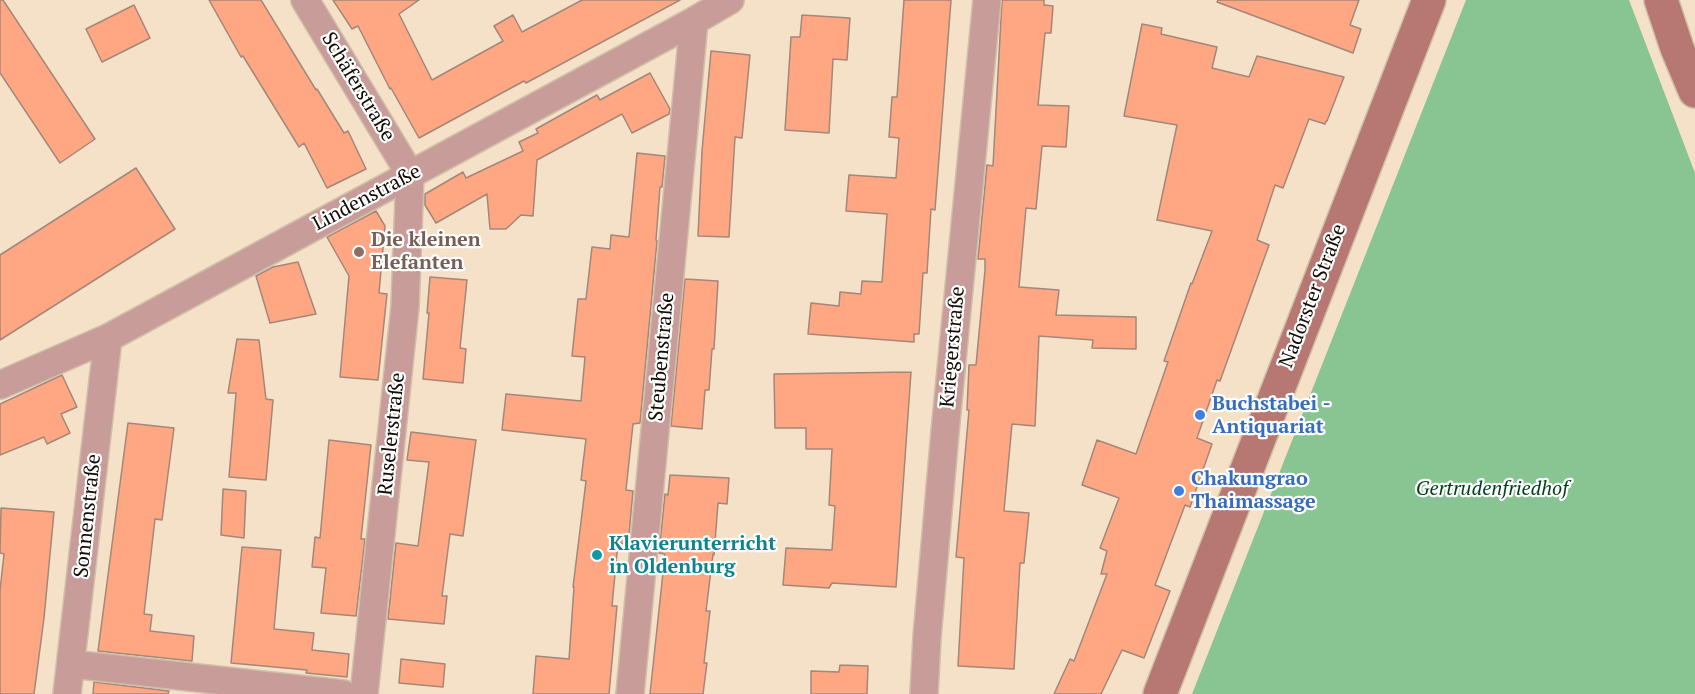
<!DOCTYPE html>
<html>
<head>
<meta charset="utf-8">
<style>
  body { margin:0 }
  canvas { display:block; background:#f4e1c8 }
</style>
</head>
<body>
<canvas width="1695" height="694"></canvas>
<script>
const context = document.querySelector('canvas').getContext('2d');
context.lineJoin = 'round';
function paint(path, color) { context.fillStyle = color; context.fill(path, 'evenodd'); }
const toPath = rows => new Path2D(rows.map(r => 'M' + r).join(''));
function trace(path, color, width, dash) { context.strokeStyle = color; context.lineWidth = width; context.lineCap = dash ? 'butt' : 'round'; context.setLineDash(dash || []); context.stroke(path); }
function write(font, color, halo, rows, align = 'center') {
  context.font = font + ' "PT Serif",serif'; context.lineWidth = 4.5; context.setLineDash([]); context.textBaseline = 'middle'; context.strokeStyle = halo; context.fillStyle = color; for (const [text, x, y, turn = 0] of rows) {
    context.save(); context.translate(x, y); context.rotate((+turn || 0) * Math.PI / 180); context.textAlign = isNaN(turn) ? turn : align; if (halo) context.strokeText(text, 0, 0); context.fillText(text, 0, 0); context.restore();
  }
}
const green = toPath([
  [1466,0,1629,0,1695,173,1695,694,1192,694]
]);
const building = toPath([
  [0,0,3,0,95,139,60,163,0,73,0,0],
  [209,0,261,0,316,90,317,89,344,133,348,131,366,169,327,188,304,143,299,147,243,56,241,57,209,0],
  [333,0,419,0,399,14,432,80,503,41,494,26,513,15,522,32,582,0,680,0,526,83,524,81,419,138,391,88,390,89,358,26,352,29,333,0],
  [904,0,951,0,935,210,931,209,927,273,923,273,919,334,914,334,914,342,808,334,811,303,839,306,840,292,861,294,862,281,882,282,887,214,846,211,849,175,896,178,899,138,889,137,892,97,897,97,904,0],
  [1002,0,1044,0,1044,5,1053,6,1051,33,1045,33,1038,105,1069,106,1066,147,1042,146,1036,209,1026,208,1019,287,1059,290,1056,315,1136,317,1136,349,1092,348,1093,340,1039,336,1035,426,1012,424,1004,511,1029,513,1024,563,1020,563,1014,669,958,666,964,558,956,557,969,410,967,410,969,365,976,365,985,270,985,259,978,259,987,165,993,166,1002,0],
  [1218,0,1359,0,1350,25,1361,29,1353,53,1217,2,1218,0],
  [134,5,150,38,102,62,86,29,134,5],
  [802,15,850,18,847,60,833,59,829,133,785,130,791,37,800,37,802,15],
  [1142,24,1162,28,1161,34,1217,47,1212,68,1249,77,1257,56,1344,77,1327,121,1326,121,1325,124,1309,119,1283,188,1275,185,1257,240,1269,245,1220,381,1217,380,1197,438,1212,444,1190,507,1185,505,1155,585,1170,591,1144,658,1122,650,1101,694,1054,694,1070,659,1074,661,1107,574,1101,574,1107,551,1100,548,1119,498,1082,485,1097,440,1136,454,1168,362,1164,361,1191,283,1192,284,1212,231,1157,220,1177,125,1124,116,1142,24],
  [711,51,750,55,742,138,735,137,729,237,698,236,702,151,711,51],
  [650,73,670,109,669,114,632,133,622,114,537,160,533,216,521,215,506,229,490,229,487,194,436,223,425,205,425,194,463,172,466,178,523,151,519,142,538,133,536,129,597,95,600,100,650,73],
  [637,153,665,156,662,187,660,187,656,240,657,241,640,423,633,424,626,490,633,491,628,545,618,542,612,606,617,606,609,694,533,694,536,656,569,659,574,587,573,587,586,481,581,480,586,439,502,430,506,394,581,401,585,357,572,356,578,299,586,299,592,247,610,249,611,235,629,237,637,153],
  [136,168,175,229,0,340,0,255,136,168],
  [376,211,385,226,379,293,387,294,378,380,340,377,349,276,327,237,376,211],
  [298,262,316,314,270,323,256,276,273,267,298,262],
  [430,277,467,280,460,348,466,349,463,383,423,379,429,313,427,313,430,277],
  [685,279,718,281,714,349,712,349,709,390,705,390,702,429,671,426,685,279],
  [237,339,259,340,266,399,273,400,266,480,229,477,236,393,228,393,237,339],
  [911,372,896,587,832,583,829,588,783,585,786,548,832,550,835,506,829,505,832,449,806,449,806,428,775,428,774,374,911,372],
  [62,375,77,407,61,414,70,433,47,444,44,437,0,455,0,404,62,375],
  [128,423,174,428,162,520,155,519,144,614,152,615,150,631,194,636,192,661,98,651,128,423],
  [411,432,476,440,463,536,450,534,442,596,447,596,444,624,388,619,396,543,418,546,429,462,407,460,411,432],
  [329,440,371,445,361,539,365,539,356,616,321,613,326,568,312,567,315,537,320,538,329,440],
  [670,475,729,478,727,504,718,503,714,555,713,554,706,611,710,611,704,663,707,663,703,694,650,694,665,554,659,553,665,494,668,495,670,475],
  [223,489,246,491,244,538,221,535,223,489],
  [1,508,54,512,44,618,34,694,0,694,0,591,4,554,0,553,1,508],
  [242,547,281,550,274,629,314,633,312,650,349,654,347,677,306,673,307,670,231,663,242,547],
  [401,659,445,664,443,687,399,683,401,659],
  [840,665,868,666,867,694,811,694,811,671,839,672,840,665],
  [94,682,169,691,168,694,93,694,94,682]
]);
const street = toPath([
  [305,0,410,174,405,307,364,694],
  [0,385,108,338,694,21,730,0],
  [71,664,343,694],
  [67,694,108,338],
  [630,694,694,21],
  [924,694,927,637,945,432,987,0]
]);
const secondary = toPath([
  [1661,0,1677,48,1695,91],
  [1160,694,1429,0]
]);
const markers = [
  [359,252,6,"#8d6e63"],
  [1200,415,6,"#3f7fe0"],
  [1179,491,6,"#3f7fe0"],
  [597,555,6,"#0f9aa8"]
];
const streetNames = [
  ["Schäferstraße",358,87,59],
  ["Lindenstraße",367,198,-28],
  ["Nadorster Straße",1313,296,-69],
  ["Kriegerstraße",953,347,-85],
  ["Steubenstraße",662,357,-85],
  ["Ruselerstraße",392,434,-84],
  ["Sonnenstraße",88,516,-84]
];
const educationNames = [
  ["Die kleinen",371,240],
  ["Elefanten",371,263]
];
const shopNames = [
  ["Buchstabei -",1212,404],
  ["Antiquariat",1212,427],
  ["Chakungrao",1191,479],
  ["Thaimassage",1191,502]
];
const parkNames = [
  ["Gertrudenfriedhof",1492,489]
];
const cultureNames = [
  ["Klavierunterricht",609,544],
  ["in Oldenburg",609,567]
];
paint(green, '#88c593');
paint(building, '#ffa682');
trace(building, '#a3877b', 1.5);
trace(street, '#d0bfa9', 30);
trace(secondary, '#d0bfa9', 36);
trace(street, '#c89c98', 27);
trace(secondary, '#b77874', 33);
for (const [x, y, r, color] of markers) { const dot = new Path2D(); dot.arc(x, y, r, 0, 2 * Math.PI); context.fillStyle = color; context.fill(dot); trace(dot, '#fff', 2); }
write('20px', '#120c05', '#fff', streetNames);
write('bold 20px', '#785e54', '#fff', educationNames, 'left');
write('bold 20px', '#366cbe', '#fff', shopNames, 'left');
write('italic 20px', '#013e17', '#fff', parkNames);
write('bold 20px', '#0d838f', '#fff', cultureNames, 'left');
</script>
</body>
</html>
